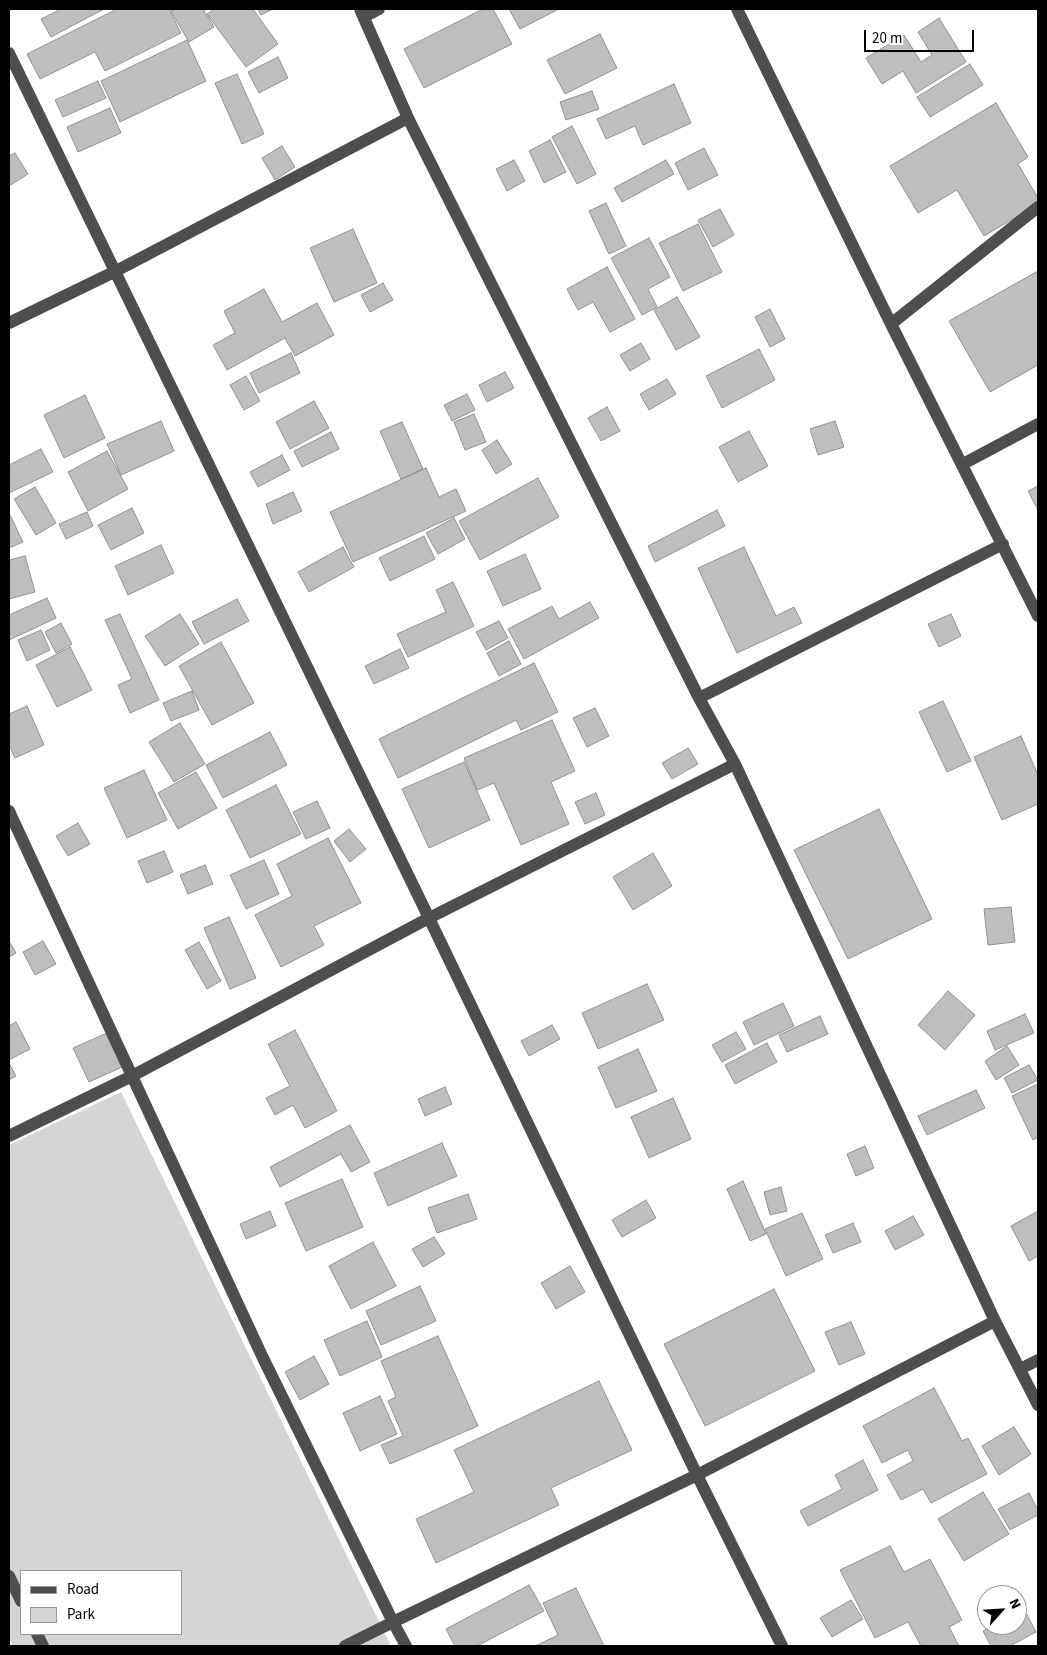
<!DOCTYPE html>
<html>
<head>
<meta charset="utf-8">
<style>
  body { margin:0 }
  #map { position:relative; width:1047px; height:1655px; overflow:hidden; background:#fff; font-family:"Source Sans 3",sans-serif }
  canvas { display:block }
  .frame { position:absolute; inset:0; border:10px solid #000; pointer-events:none }
  .legend { position:absolute; left:20px; top:1570px; width:162px; height:65px; box-sizing:border-box; background:#fff; border:1px solid #999; margin:0; padding:6px 9px; list-style:none; font-size:15px; color:#000 }
  .legend li { display:flex; align-items:center; gap:10px; height:25px }
  .legend b { width:25px; border:1px solid #999 }
  .north { position:absolute; left:977px; top:1585px; width:50px; height:50px; box-sizing:border-box; background:#fff; border:1px solid #999; border-radius:50%; rotate:64deg; font-size:14px; font-weight:700; line-height:20px; text-align:center; color:#000 }
  .north::after { content:''; display:block; margin:auto; width:18px; height:22px; background:#000; clip-path:polygon(50% 0,100% 100%,50% 72%,0 100%) }
  .scale { position:absolute; left:864px; top:30px; width:110px; height:22px; box-sizing:border-box; border:2px solid #000; border-top:0; padding-left:6px; font-size:15px; line-height:18px; white-space:nowrap; color:#000; -webkit-text-stroke:4px #fff; paint-order:stroke }
</style>
</head>
<body>
<div id="map">
<canvas width="1047" height="1655"></canvas>
<div class="frame"></div>
<ul class="legend">
<li><b style="height:6px;background:#4e4e4e"></b>Road</li>
<li><b style="height:14px;background:#d5d5d5"></b>Park</li>
</ul>
<div class="north">N</div>
<div class="scale">20 m</div>
</div>
<script>
const context = document.querySelector('canvas').getContext('2d');
context.lineJoin = 'round';
function paint(path, color) { context.fillStyle = color; context.fill(path, 'evenodd'); }
const toPath = rows => new Path2D(rows.map(r => 'M' + r).join(''));
function trace(path, color, width, dash) { context.strokeStyle = color; context.lineWidth = width; context.lineCap = dash ? 'butt' : 'round'; context.setLineDash(dash || []); context.stroke(path); }
const green = toPath([
  [121,1092,390,1644,386,1646,13,1646,9,1638,9,1145],
  [21,1571,181,1571,181,1634,21,1634]
]);
const building = toPath([
  [61,9,104,9,51,37,41,19,61,9],
  [117,9,169,9,181,33,105,71,95,52,40,79,27,54,117,9],
  [176,9,203,9,214,27,189,42,171,11,176,9],
  [214,9,253,9,278,44,246,67,207,14,214,9],
  [258,9,273,9,261,15,258,9],
  [483,9,493,9,512,44,424,88,404,49,483,9],
  [509,9,559,9,520,29,509,9],
  [939,18,966,62,916,93,903,71,882,84,866,58,904,35,921,62,932,55,918,32,939,18],
  [600,34,617,68,565,94,547,60,600,34],
  [187,40,206,81,120,122,101,81,187,40],
  [278,57,288,78,259,93,248,72,278,57],
  [970,64,983,85,930,117,917,97,970,64],
  [237,74,264,134,242,144,215,83,237,74],
  [98,81,106,98,63,117,55,100,98,81],
  [674,84,691,123,643,145,635,126,606,139,597,119,674,84],
  [592,91,599,109,566,120,560,102,592,91],
  [996,103,1028,157,1018,164,1038,198,1038,204,984,236,957,190,918,213,890,166,996,103],
  [110,108,121,133,78,152,67,127,110,108],
  [572,126,596,174,577,184,552,137,572,126],
  [550,140,566,172,544,183,529,151,550,140],
  [282,146,295,167,275,180,262,158,282,146],
  [704,148,718,175,688,190,675,163,704,148],
  [15,153,28,174,9,186,9,156,15,153],
  [514,160,525,181,507,191,496,169,514,160],
  [666,160,674,174,622,202,614,188,666,160],
  [606,203,626,246,609,254,589,211,606,203],
  [720,209,734,235,713,247,698,220,720,209],
  [698,224,722,272,683,291,659,243,698,224],
  [353,229,377,283,334,302,310,248,353,229],
  [649,238,670,277,648,289,657,307,642,315,611,258,649,238],
  [607,267,635,319,610,332,593,302,578,310,567,289,607,267],
  [1038,271,1038,365,990,392,949,321,1038,271],
  [383,283,393,300,370,312,361,295,383,283],
  [264,289,282,322,317,303,334,335,295,356,285,338,227,370,213,345,235,333,224,311,264,289],
  [677,297,700,337,676,350,654,310,677,297],
  [770,309,785,339,770,347,755,317,770,309],
  [641,343,650,359,630,371,620,355,641,343],
  [759,349,775,380,722,408,706,376,759,349],
  [291,353,300,373,259,393,250,373,291,353],
  [505,372,514,388,487,402,479,385,505,372],
  [246,376,260,401,244,410,230,385,246,376],
  [667,379,676,394,649,410,640,394,667,379],
  [467,394,475,410,452,421,444,405,467,394],
  [85,395,105,438,64,458,44,415,85,395],
  [314,401,329,428,290,449,276,422,314,401],
  [607,407,620,431,601,441,588,418,607,407],
  [474,414,486,442,465,450,454,422,474,414],
  [161,421,174,451,121,475,107,444,161,421],
  [835,421,844,447,818,455,810,429,835,421],
  [402,422,423,469,401,479,380,431,402,422],
  [749,431,768,466,738,482,719,447,749,431],
  [331,432,339,449,302,467,294,451,331,432],
  [497,440,512,464,496,474,482,450,497,440],
  [41,449,53,472,9,493,9,465,41,449],
  [107,451,128,489,88,511,68,472,107,451],
  [282,455,290,470,258,487,250,472,282,455],
  [426,468,439,497,456,489,466,511,353,562,330,512,426,468],
  [538,478,559,517,480,560,459,521,538,478],
  [1038,486,1038,510,1028,491,1038,486],
  [35,487,56,523,36,535,14,499,35,487],
  [293,492,302,511,273,524,266,504,293,492],
  [132,508,144,533,111,550,98,525,132,508],
  [717,510,725,526,655,562,648,546,717,510],
  [87,512,93,526,66,539,59,524,87,512],
  [9,513,23,542,9,548,9,513],
  [454,518,465,539,438,554,426,533,454,518],
  [424,536,435,559,390,581,379,558,424,536],
  [161,545,174,573,128,595,115,566,161,545],
  [343,547,354,567,309,592,298,572,343,547],
  [744,547,776,616,794,607,802,623,737,653,698,568,744,547],
  [525,554,541,589,503,606,487,571,525,554],
  [25,556,35,592,9,599,9,560,25,556],
  [453,582,474,626,408,657,397,634,446,612,436,590,453,582],
  [47,598,56,618,9,640,9,615,47,598],
  [237,599,249,621,204,644,192,622,237,599],
  [590,602,599,618,524,659,508,629,552,606,559,619,590,602],
  [120,614,159,700,130,713,118,685,132,679,105,620,120,614],
  [180,614,199,644,165,666,145,636,180,614],
  [951,614,961,636,939,647,928,624,951,614],
  [499,621,508,638,486,650,476,632,499,621],
  [61,623,72,644,56,653,45,632,61,623],
  [41,630,50,650,27,661,18,640,41,630],
  [509,641,521,664,499,676,487,653,509,641],
  [221,642,254,703,212,725,179,666,221,642],
  [70,647,92,690,57,707,36,665,70,647],
  [400,649,409,668,374,684,365,666,400,649],
  [534,663,558,712,521,730,516,720,398,778,379,739,534,663],
  [192,691,199,710,171,721,163,703,192,691],
  [943,701,971,761,947,772,919,712,943,701],
  [27,706,44,745,15,758,9,745,9,714,27,706],
  [595,708,609,736,587,747,573,718,595,708],
  [552,720,575,771,551,782,569,824,521,845,494,783,477,790,464,758,552,720],
  [180,723,205,764,174,782,149,742,180,723],
  [270,732,287,765,223,798,206,765,270,732],
  [1021,736,1038,775,1038,804,1002,820,974,757,1021,736],
  [688,748,698,764,672,779,662,763,688,748],
  [464,762,490,820,429,848,402,789,464,762],
  [144,770,167,820,127,838,104,788,144,770],
  [196,772,217,808,178,829,158,793,196,772],
  [276,785,301,834,250,858,226,810,276,785],
  [596,793,605,815,585,824,575,802,596,793],
  [317,801,330,828,306,839,293,812,317,801],
  [879,809,932,919,848,959,794,850,879,809],
  [78,823,90,844,68,856,56,836,78,823],
  [349,829,366,849,350,862,334,841,349,829],
  [328,838,361,903,314,926,324,945,281,967,255,915,292,896,277,864,328,838],
  [164,851,173,872,147,883,138,861,164,851],
  [653,853,672,886,633,910,613,877,653,853],
  [264,860,279,894,246,909,230,875,264,860],
  [205,865,213,884,188,894,180,875,205,865],
  [1011,907,1015,942,988,945,984,909,1011,907],
  [229,917,256,978,230,989,204,928,229,917],
  [9,941,16,953,9,957,9,941],
  [43,941,56,964,35,975,23,952,43,941],
  [199,942,221,981,207,989,185,950,199,942],
  [647,984,664,1020,598,1049,582,1013,647,984],
  [948,991,975,1015,945,1050,918,1025,948,991],
  [783,1003,794,1026,754,1045,743,1022,783,1003],
  [1025,1014,1034,1033,995,1050,987,1031,1025,1014],
  [820,1016,828,1034,787,1052,779,1035,820,1016],
  [16,1022,30,1049,9,1060,9,1026,16,1022],
  [552,1025,560,1039,529,1056,521,1041,552,1025],
  [295,1030,337,1111,305,1128,293,1105,275,1115,266,1098,290,1086,268,1044,295,1030],
  [736,1032,746,1049,722,1062,712,1045,736,1032],
  [107,1033,122,1067,89,1082,73,1048,107,1033],
  [767,1043,777,1062,735,1084,725,1065,767,1043],
  [1007,1046,1019,1065,996,1080,985,1061,1007,1046],
  [638,1049,657,1091,616,1108,598,1067,638,1049],
  [9,1063,16,1076,9,1080,9,1063],
  [1029,1065,1038,1080,1012,1093,1004,1078,1029,1065],
  [1038,1084,1038,1137,1033,1140,1012,1096,1038,1084],
  [445,1087,452,1104,425,1116,418,1099,445,1087],
  [976,1090,985,1108,927,1135,918,1116,976,1090],
  [673,1098,691,1139,649,1158,631,1117,673,1098],
  [350,1125,370,1162,351,1172,341,1154,280,1187,270,1167,350,1125],
  [442,1143,457,1176,388,1206,374,1173,442,1143],
  [865,1146,874,1168,856,1176,847,1154,865,1146],
  [342,1179,363,1227,306,1251,285,1203,342,1179],
  [743,1181,766,1234,750,1241,727,1189,743,1181],
  [781,1187,787,1211,770,1215,764,1192,781,1187],
  [468,1194,477,1219,437,1233,428,1208,468,1194],
  [646,1200,656,1218,622,1237,612,1220,646,1200],
  [270,1211,276,1226,246,1239,240,1224,270,1211],
  [1038,1211,1038,1256,1029,1261,1011,1226,1038,1211],
  [802,1213,823,1259,786,1276,765,1229,802,1213],
  [913,1216,924,1235,895,1250,885,1231,913,1216],
  [853,1223,861,1242,833,1253,825,1235,853,1223],
  [434,1237,445,1254,423,1267,412,1249,434,1237],
  [373,1242,396,1286,351,1309,329,1266,373,1242],
  [570,1266,585,1292,556,1309,541,1283,570,1266],
  [420,1286,436,1321,381,1345,366,1311,420,1286],
  [774,1289,815,1371,705,1426,664,1344,774,1289],
  [367,1321,382,1357,340,1376,324,1340,367,1321],
  [851,1322,865,1354,839,1365,825,1332,851,1322],
  [438,1336,478,1426,390,1464,381,1445,403,1436,388,1401,396,1397,381,1361,438,1336],
  [314,1356,329,1384,300,1400,285,1372,314,1356],
  [599,1381,632,1450,551,1488,559,1505,436,1563,416,1519,474,1492,454,1450,599,1381],
  [934,1388,962,1441,968,1438,987,1474,931,1503,923,1489,901,1500,887,1475,913,1461,908,1450,882,1463,863,1426,934,1388],
  [380,1396,397,1434,360,1451,343,1413,380,1396],
  [1014,1427,1031,1454,999,1475,982,1446,1014,1427],
  [863,1460,878,1490,808,1526,800,1511,842,1489,835,1475,863,1460],
  [983,1492,1009,1534,964,1561,938,1519,983,1492],
  [1029,1493,1038,1510,1038,1515,1010,1530,998,1509,1029,1493],
  [890,1546,904,1572,930,1559,962,1620,949,1627,959,1646,921,1646,908,1622,875,1638,840,1570,890,1546],
  [529,1585,544,1611,477,1646,455,1646,446,1629,529,1585],
  [576,1588,604,1646,535,1646,558,1635,543,1603,576,1588],
  [851,1600,863,1619,832,1637,820,1618,851,1600],
  [1024,1609,1036,1632,1010,1646,991,1646,983,1631,994,1625,1017,1625,1017,1613,1024,1609]
]);
const minor = toPath([
  [360,9,408,118,699,698,735,764,995,1321,1038,1405],
  [737,9,891,324,1038,616],
  [364,17,379,9],
  [9,53,429,918,697,1475,782,1646],
  [9,323,116,271,408,118],
  [891,324,1038,207],
  [963,464,1038,424],
  [699,698,1003,544],
  [9,811,132,1076,429,918,735,764],
  [9,1136,132,1076,263,1358,393,1622,345,1646],
  [1020,1369,1038,1360],
  [9,1576,21,1601],
  [37,1634,43,1646],
  [406,1646,393,1622,697,1475,995,1321]
]);
paint(green, '#d5d5d5');
paint(building, '#bebebe');
trace(building, '#929292', 1);
trace(minor, '#4e4e4e', 12);
</script>
</body>
</html>
